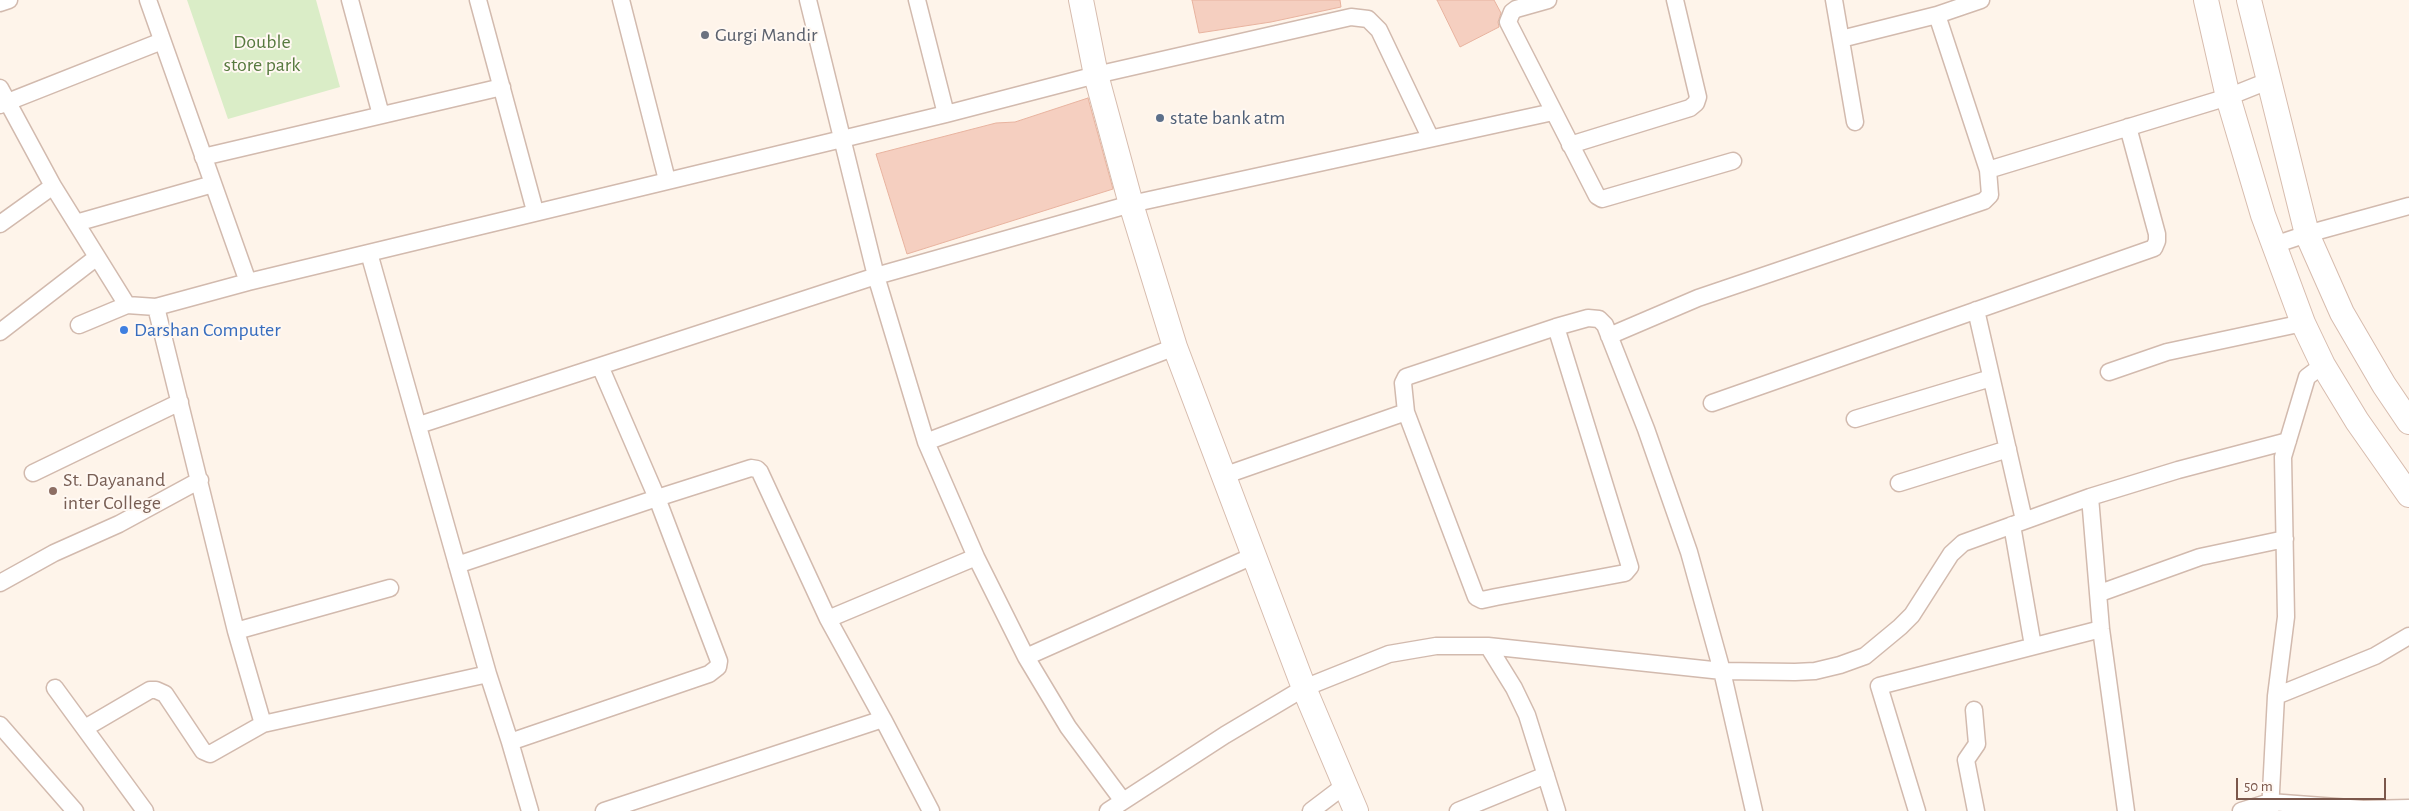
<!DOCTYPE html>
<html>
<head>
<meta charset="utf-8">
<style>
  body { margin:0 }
  #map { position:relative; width:2409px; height:811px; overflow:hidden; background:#fef4ea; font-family:"Alegreya Sans",sans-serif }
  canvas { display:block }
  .scale { position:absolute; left:2236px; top:778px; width:150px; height:22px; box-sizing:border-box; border:2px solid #7b574b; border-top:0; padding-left:6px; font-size:15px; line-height:18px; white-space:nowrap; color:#7b574b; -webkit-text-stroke:4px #fff8f2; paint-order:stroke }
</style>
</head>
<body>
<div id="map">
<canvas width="2409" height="811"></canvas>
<div class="scale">50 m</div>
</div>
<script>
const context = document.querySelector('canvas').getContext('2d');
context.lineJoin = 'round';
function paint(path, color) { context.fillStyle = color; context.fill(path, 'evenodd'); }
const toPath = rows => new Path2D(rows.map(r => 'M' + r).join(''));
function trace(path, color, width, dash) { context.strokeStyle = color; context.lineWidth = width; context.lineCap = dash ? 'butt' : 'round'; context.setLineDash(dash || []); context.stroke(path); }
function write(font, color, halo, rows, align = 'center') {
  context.font = font + ' "Alegreya Sans",sans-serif'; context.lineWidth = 4; context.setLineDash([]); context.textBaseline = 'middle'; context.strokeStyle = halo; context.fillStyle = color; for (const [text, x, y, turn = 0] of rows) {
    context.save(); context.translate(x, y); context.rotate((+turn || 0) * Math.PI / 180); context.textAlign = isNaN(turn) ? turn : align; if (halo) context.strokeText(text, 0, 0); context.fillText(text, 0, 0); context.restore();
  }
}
const green = toPath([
  [187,0,316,0,340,87,228,119]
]);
const building = toPath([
  [1192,0,1340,0,1341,7,1271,22,1199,33,1192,0],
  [1437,0,1494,0,1501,13,1498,22,1499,27,1460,47,1437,0],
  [1088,98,1113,189,907,254,876,154,996,123,1015,122,1088,98]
]);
const street = toPath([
  [148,0,248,282,946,114,1096,75,1351,17,1368,19,1379,30,1430,137],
  [350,0,381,115],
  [478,0,535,211],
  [621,0,667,180],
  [917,0,946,114],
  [1548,0,1516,9,1512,12,1508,22,1597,196,1602,199,1733,161],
  [1834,0,1855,122],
  [1981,0,1937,15,1988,170,2228,97,2268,81],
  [0,3,9,0],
  [1841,39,1937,15],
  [0,88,53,186,127,305],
  [0,105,162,41],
  [1570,145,1690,108,1696,103,1698,97,1675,0],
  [203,157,502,87],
  [76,223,213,184],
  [0,224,53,186],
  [2274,245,2307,234,2409,206],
  [156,307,236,631,263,724],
  [1976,310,2024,520],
  [79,325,127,305,156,307,248,282],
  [1556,327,1630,567,1625,573,1496,597,1482,600,1476,597,1406,412,1403,383,1406,377,1556,327,1588,318,1599,319,1605,325,1646,429,1689,552,1722,671,1754,811],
  [0,332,97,257],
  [1609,336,1698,298,1984,201,1990,195,1988,170],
  [2109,372,2167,352,2303,323],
  [1712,403,2154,248,2157,241,2157,234,2128,127],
  [1855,419,1991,378],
  [419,425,876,276,808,0],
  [926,442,1175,347],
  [33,473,180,402],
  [1223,476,1406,412],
  [1899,483,2008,449],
  [2090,497,2101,629,2126,811],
  [2012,525,2033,646],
  [976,557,1026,657,1068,727,1123,801],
  [457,565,657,498,751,468,757,469,760,472,828,619,883,719],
  [0,583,54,553,119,524,200,480],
  [2100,593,2200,557,2285,539],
  [828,619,976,557,926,442,876,276,1131,204,1553,112],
  [236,631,390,588],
  [1488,646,1514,688,1527,715,1557,811],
  [1026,657,1253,556],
  [488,674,510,742,709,674,718,667,719,661,657,498,600,366],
  [55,688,145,811],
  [2276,696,2375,656,2409,636],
  [1974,710,1977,744,1966,760,1976,811],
  [0,725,75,811],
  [85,728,150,690,156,690,165,694,203,751,210,754,263,724,488,674,369,253],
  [510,742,530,811],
  [604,811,883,719,931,811],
  [1108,811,1225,735,1304,688,1389,654,1436,646,1488,646,1722,671,1795,672,1815,671,1840,665,1865,656,1900,627,1912,615,1951,554,1963,543,2090,497,2178,470,2288,441],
  [1311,811,1344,786],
  [1458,811,1546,775],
  [1917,811,1879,686,2101,629],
  [2241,811,2270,802,2363,809,2409,808],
  [2270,811,2276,696,2286,617,2283,457,2307,377,2323,365]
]);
const secondary = toPath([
  [1081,0,1096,75,1131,204,1175,347,1304,688,1356,811],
  [2206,0,2228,97,2263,215,2303,323,2323,365,2357,421,2409,495],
  [2249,0,2307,234,2342,313,2384,385,2409,422]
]);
const markers = [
  [705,35,5,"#6b7280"],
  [1160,118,5,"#5c6f8a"],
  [124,330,5,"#3f7fe0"],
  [53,491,5,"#8d6e63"]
];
const worshipNames = [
  ["Gurgi Mandir",715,35]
];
const parkNames = [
  ["Double",262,42],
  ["store park",262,65]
];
const serviceNames = [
  ["state bank atm",1170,118]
];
const shopNames = [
  ["Darshan Computer",134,330]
];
const educationNames = [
  ["St. Dayanand",63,480],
  ["inter College",63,503]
];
paint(green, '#daedc7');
paint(building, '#f5cfc0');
trace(building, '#e8b39f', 1);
trace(street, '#d2baae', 19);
trace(secondary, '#d7bcae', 26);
trace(street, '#fff', 16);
trace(secondary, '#fff', 24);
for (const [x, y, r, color] of markers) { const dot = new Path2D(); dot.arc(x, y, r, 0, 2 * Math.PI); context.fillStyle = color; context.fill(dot); trace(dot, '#fff8f2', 2); }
write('20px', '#5b616d', '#fff8f2', worshipNames, 'left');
write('20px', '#577a3f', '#fff8f2', parkNames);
write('20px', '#4e5e75', '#fff8f2', serviceNames, 'left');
write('20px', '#366cbe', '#fff8f2', shopNames, 'left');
write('20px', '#785e54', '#fff8f2', educationNames, 'left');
</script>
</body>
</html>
